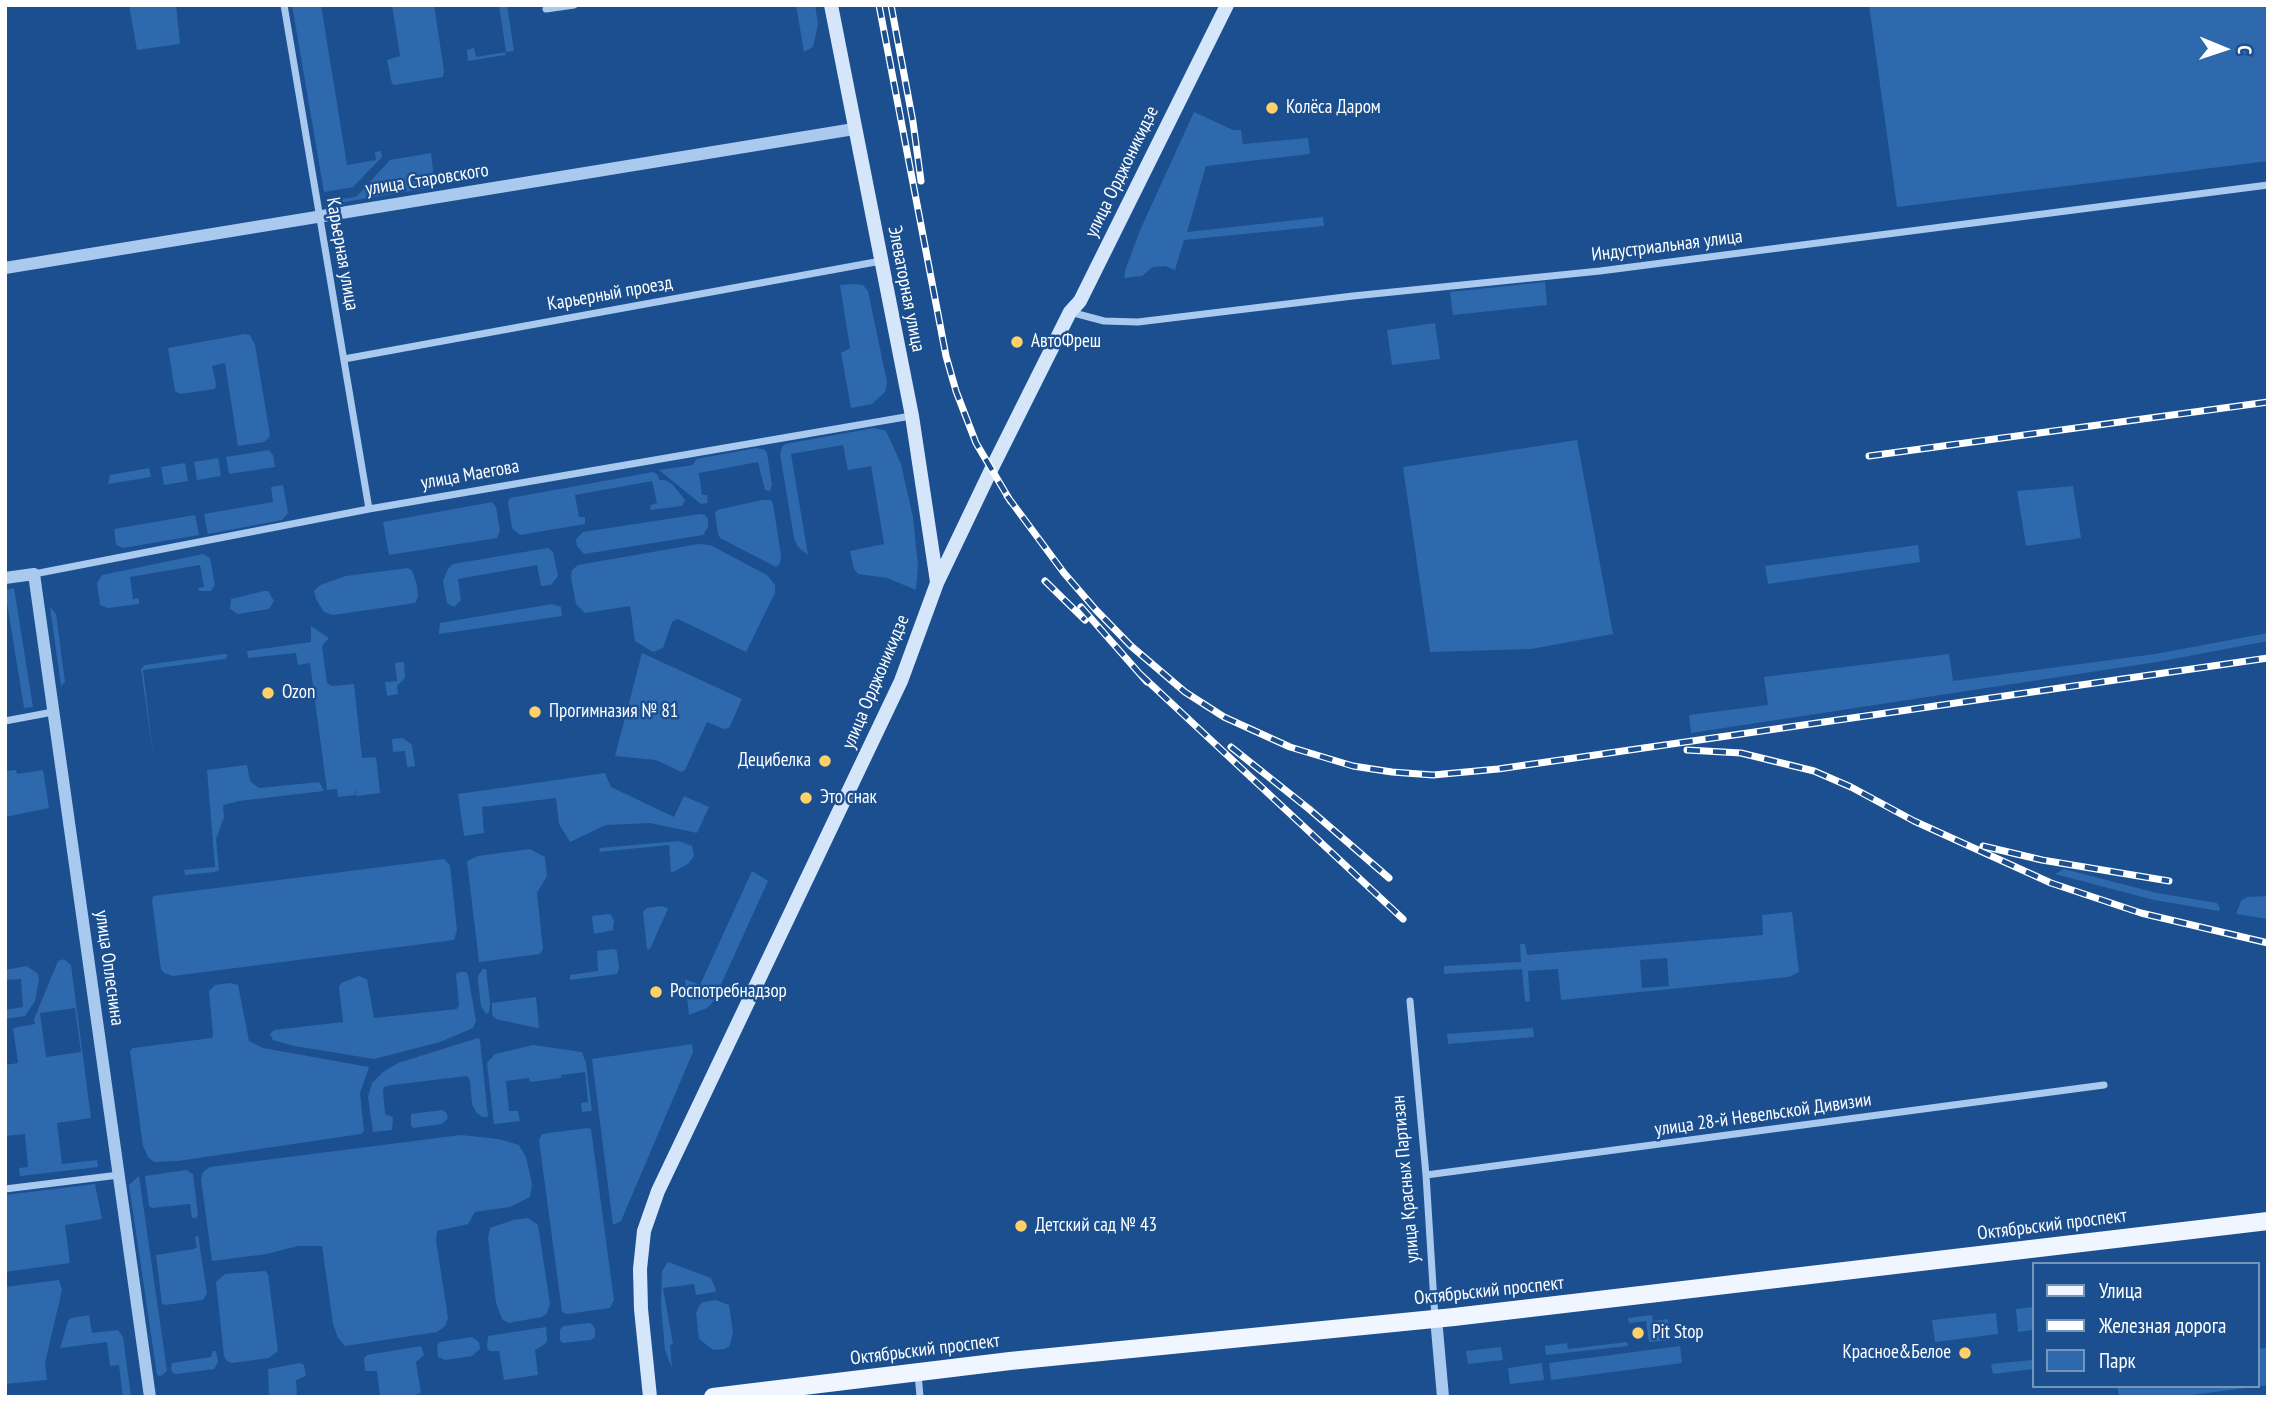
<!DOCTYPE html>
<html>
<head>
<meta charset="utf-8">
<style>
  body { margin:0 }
  #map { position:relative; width:2273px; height:1402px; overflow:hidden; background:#1b4f8f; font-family:"PT Sans Narrow",sans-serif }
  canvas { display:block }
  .frame { position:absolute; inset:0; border:7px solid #fff; pointer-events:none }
  .legend { position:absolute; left:2032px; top:1262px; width:228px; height:126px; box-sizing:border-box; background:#1b4f8f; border:2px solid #7695bc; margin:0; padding:9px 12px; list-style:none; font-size:21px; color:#fff }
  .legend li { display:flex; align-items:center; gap:14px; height:35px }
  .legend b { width:35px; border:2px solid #7695bc }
  .north { position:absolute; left:2189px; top:14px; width:70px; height:70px; -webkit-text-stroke:5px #1b4f8f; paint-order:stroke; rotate:92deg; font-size:19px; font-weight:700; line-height:28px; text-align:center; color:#fff }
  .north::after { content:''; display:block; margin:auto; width:24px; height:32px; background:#fff; clip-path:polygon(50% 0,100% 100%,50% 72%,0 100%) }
</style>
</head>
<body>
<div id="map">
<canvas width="2273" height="1402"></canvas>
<div class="frame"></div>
<ul class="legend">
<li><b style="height:9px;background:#f0f6ff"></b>Улица</li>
<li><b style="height:9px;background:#fff"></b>Железная дорога</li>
<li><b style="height:19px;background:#2e69ad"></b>Парк</li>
</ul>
<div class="north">С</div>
</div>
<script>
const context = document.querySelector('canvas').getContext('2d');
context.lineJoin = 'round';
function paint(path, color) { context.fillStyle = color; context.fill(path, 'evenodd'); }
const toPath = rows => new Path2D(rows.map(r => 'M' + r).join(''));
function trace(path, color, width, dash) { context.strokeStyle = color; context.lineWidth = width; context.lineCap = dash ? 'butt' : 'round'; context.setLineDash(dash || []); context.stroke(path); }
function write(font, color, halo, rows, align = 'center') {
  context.font = font + ' "PT Sans Narrow",sans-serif'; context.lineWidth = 5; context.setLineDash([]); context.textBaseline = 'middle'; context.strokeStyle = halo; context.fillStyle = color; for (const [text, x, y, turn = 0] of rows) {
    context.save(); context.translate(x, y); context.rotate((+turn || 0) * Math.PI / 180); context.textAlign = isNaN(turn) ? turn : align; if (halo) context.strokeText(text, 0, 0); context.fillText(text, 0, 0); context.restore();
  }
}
const green = toPath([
  [129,5,176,5,180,44,137,50],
  [292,5,321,5,347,165,376,160,375,152,381,151,382,157,353,187,324,192],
  [392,5,434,5,444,70,443,77,395,85,392,84,387,60,400,56],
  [499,5,507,5,514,51,506,52,505,55,468,61,467,50,474,48,476,57,506,52],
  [796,5,815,5,818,24,813,47,804,52],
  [1869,5,2268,5,2268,161,1897,207],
  [1194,112,1233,130,1241,130,1243,144,1308,138,1310,154,1206,166,1187,232,1323,217,1324,226,1184,240,1175,270,1165,266,1153,267,1142,276,1124,278,1126,268,1141,228],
  [431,153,435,187,326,205,326,201,356,197,390,160],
  [1545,282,1547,305,1453,315,1450,292],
  [855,284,863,285,868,291,887,382,885,392,872,404,851,408,841,353,850,348,840,285],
  [1435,323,1440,359,1392,365,1387,330],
  [245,334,250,335,255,345,270,436,264,442,238,446,225,363,212,366,216,384,215,389,180,394,175,391,168,348],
  [874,428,886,431,901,464,913,517,918,566,916,590,887,578,858,574,854,569,850,551,884,544,871,466,848,470,843,445,791,454,808,555,798,547,794,538,780,454,782,447,785,444],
  [1577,440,1613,634,1531,649,1430,652,1403,467],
  [757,448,765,450,767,453,772,485,770,491,765,490,758,462,699,473,702,495,707,495,708,501,707,503,701,504,659,470,693,465,696,459],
  [269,450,273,455,275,467,229,474,226,457],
  [218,458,221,476,197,480,194,462],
  [185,463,188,481,164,485,161,467],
  [149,468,151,477,108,484,110,475],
  [653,472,658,475,659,480,665,480,672,484,682,496,685,500,682,506,650,510,651,505,657,503,652,481,575,495,579,517,585,517,585,524,520,535,512,528,508,503,510,498],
  [283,485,288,513,282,520,208,534,204,514,273,502,271,487],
  [2073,486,2081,538,2026,546,2017,491],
  [762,500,771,500,773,504,781,555,780,563,776,567,720,538,718,534,715,513,717,510],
  [492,502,496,507,500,531,497,538,389,555,383,522],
  [700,514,705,515,708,519,708,527,703,535,584,554,577,546,576,539,583,532],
  [195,515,199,535,123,548,116,545,114,529],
  [698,544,710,545,767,575,775,585,775,593,746,652,678,619,672,622,663,648,653,652,635,641,630,606,585,613,576,604,571,577,572,570,578,565],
  [1918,545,1920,562,1768,584,1765,566],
  [548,548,553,552,558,576,551,585,541,586,537,565,458,579,461,600,454,607,447,603,443,581,448,569,453,564],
  [203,554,210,558,215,585,211,591,199,591,198,588,204,587,200,565,130,577,133,599,139,598,139,604,108,608,100,605,97,583,102,575],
  [408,568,412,571,417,585,418,597,415,603,333,615,324,612,316,599,314,591,320,585,346,576],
  [14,588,33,707,24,708,5,590],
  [264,591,268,591,274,601,269,609,238,614,230,609,231,599],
  [552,604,561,607,562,616,439,634,440,623],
  [50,607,56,614,65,682,61,686],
  [311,626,329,638,322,646,327,683,332,686,354,684,362,758,376,757,380,793,356,796,355,787,355,795,338,797,337,789,327,790,310,663,298,665,296,653,248,658,247,651,311,642],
  [2268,633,2268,641,2157,662,1691,733,1689,715,1768,705,1764,677,1949,654,1953,681,2155,654],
  [642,653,742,699,729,728,724,729,707,722,685,770,681,772,656,760,615,756],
  [225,654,228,655,225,659,143,670,154,761,141,669,145,665],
  [404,662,405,678,397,686,398,694,387,696,385,682,397,681,395,663],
  [403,738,412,745,415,766,407,767,405,751,393,752,392,739],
  [247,765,250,781,259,788,319,782,324,791,239,801,223,805,224,817,216,839,219,870,215,872,185,875,184,870,215,867,207,770],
  [16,770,17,774,43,770,49,808,5,817,5,771],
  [605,773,611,787,674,817,684,796,709,807,697,833,650,823,606,825,570,842,559,824,556,798,482,807,484,833,464,836,458,794],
  [679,841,692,846,694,856,688,864,671,873,669,845,599,852,600,848],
  [530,849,545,857,547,876,537,893,543,949,540,954,479,962,467,861,478,856],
  [444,859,450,865,457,930,454,940,173,976,164,973,161,969,152,901,153,896],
  [2064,869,2157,893,2217,903,2220,908,2219,911,2154,900,2055,874],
  [752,871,768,881,713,1002,707,1008,689,1015,685,979,700,985],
  [2268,896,2268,919,2236,914,2241,901,2247,897],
  [662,906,668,908,667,911,650,949,647,949,643,912,647,908],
  [1792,912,1799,972,1789,977,1561,1000,1558,969,1528,971,1530,1001,1525,1002,1522,969,1444,974,1444,966,1521,962,1520,944,1525,944,1527,955,1763,935,1762,915],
  [1667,958,1669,986,1642,988,1640,960],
  [610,914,614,920,613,930,594,934,592,916],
  [614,949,617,951,619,968,617,974,570,980,570,975,598,971,597,951],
  [64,959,71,965,91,1118,57,1123,62,1164,97,1160,98,1167,20,1176,19,1168,28,1167,25,1134,5,1136,5,1065,18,1063,13,1028,35,1024,34,1019,58,961],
  [75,1008,81,1052,46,1057,40,1013],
  [27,966,38,974,39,979,35,1001,25,1016,5,1019,5,1010,23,1007,21,979,5,980,5,970],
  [483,969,486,969,490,1002,489,1012,486,1014,481,1006,478,981,478,976],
  [460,972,466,972,468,975,476,1021,473,1028,440,1042,374,1059,294,1046,273,1040,270,1034,274,1030,343,1022,339,987,341,983,359,976,367,979,374,1018,457,1009,459,1005,456,974],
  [230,983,238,985,249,1041,263,1048,369,1067,360,1093,364,1131,361,1134,178,1161,154,1162,148,1157,143,1146,130,1051,133,1048,212,1038,213,1035,209,991,215,985],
  [536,997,539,1027,537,1028,496,1019,492,1015,492,1003],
  [1533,1028,1534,1037,1448,1044,1447,1034],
  [478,1038,480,1040,488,1117,482,1117,476,1112,472,1104,470,1080,467,1076,392,1085,384,1087,383,1092,385,1114,393,1117,392,1130,373,1132,368,1097,372,1083,383,1072,398,1063],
  [692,1044,693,1052,621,1221,613,1225,592,1059],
  [533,1045,582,1052,586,1063,592,1111,582,1112,581,1103,588,1102,585,1072,561,1075,561,1078,530,1082,529,1078,506,1081,509,1111,518,1111,520,1121,494,1124,487,1063,495,1054],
  [442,1110,446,1112,448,1118,442,1124,413,1128,411,1125,411,1114],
  [587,1128,591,1129,614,1300,610,1308,567,1314,562,1312,539,1140,542,1134],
  [461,1135,499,1139,519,1145,526,1157,532,1184,530,1197,510,1207,475,1212,468,1224,437,1231,436,1240,448,1318,445,1326,437,1332,345,1346,338,1338,333,1324,322,1246,298,1246,267,1254,212,1261,201,1179,203,1172,210,1167],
  [186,1170,193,1174,198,1215,196,1218,192,1218,190,1204,152,1208,149,1206,145,1176],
  [139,1176,167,1371,161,1376,157,1375,129,1185],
  [95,1184,102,1219,65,1225,70,1263,5,1272,5,1195],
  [528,1218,538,1225,550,1304,547,1313,542,1317,508,1323,502,1319,496,1303,488,1238,490,1228,513,1220],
  [198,1236,207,1293,203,1300,165,1305,162,1304,156,1255,194,1249,197,1247,195,1237],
  [668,1262,711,1278,716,1290,715,1292,696,1295,694,1284,663,1288,673,1344,670,1345,672,1368,665,1350,661,1305,662,1271],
  [265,1271,268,1274,278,1351,269,1358,232,1363,227,1361,224,1356,216,1282,225,1274],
  [59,1280,62,1290,45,1363,47,1380,5,1384,5,1287],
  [716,1300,729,1305,733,1333,729,1347,724,1349,713,1350,699,1339,696,1313,699,1306,703,1302],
  [2033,1307,2033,1330,2018,1332,2016,1309],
  [1996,1313,1998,1334,1935,1342,1932,1320],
  [89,1315,92,1333,118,1330,123,1337,131,1397,123,1397,119,1365,110,1366,107,1342,60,1348,68,1321,71,1318],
  [1652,1315,1653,1321,1668,1319,1671,1340,1649,1342,1646,1321,1629,1323,1628,1318],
  [588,1323,592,1324,595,1329,595,1337,591,1340,563,1343,560,1340,560,1330,563,1326],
  [546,1327,547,1340,545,1344,535,1350,538,1375,504,1380,499,1351,490,1351,487,1348,488,1336],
  [472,1337,479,1342,480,1349,472,1356,445,1360,438,1357,437,1345,440,1342],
  [1627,1342,1628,1346,1546,1355,1545,1346,1567,1343,1568,1349],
  [421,1346,424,1355,416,1362,421,1393,409,1397,380,1397,377,1371,365,1371,364,1358,367,1355],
  [1680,1346,1682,1363,1551,1380,1549,1363],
  [1501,1347,1503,1360,1468,1364,1466,1351],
  [2268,1348,2268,1385,2177,1397,2119,1397,2117,1386,2257,1386,2257,1349],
  [213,1351,216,1351,218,1362,214,1369,177,1374,173,1373,171,1370,172,1363,211,1357],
  [2033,1360,2033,1369,1993,1374,1991,1364],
  [300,1363,304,1365,306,1376,296,1380,297,1397,269,1397,268,1369],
  [1542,1363,1544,1380,1510,1384,1508,1368]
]);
const minor = toPath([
  [284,5,369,509],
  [546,9,574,5],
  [1070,312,1104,321,1138,322,1353,296,1600,271,2268,185],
  [344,359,881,261],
  [34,574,369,509,911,416],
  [5,721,53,712],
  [1410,1001,1426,1175,1435,1318],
  [1426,1175,2104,1085],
  [5,1189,119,1175],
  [918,1373,920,1397]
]);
const tertiary = toPath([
  [5,268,854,129],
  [5,578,34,574,150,1397],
  [1436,1318,1443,1397]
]);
const secondary = toPath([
  [831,5,912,416,937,582],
  [650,1397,641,1309,640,1269,644,1231,658,1191,901,681,937,583,991,470,1070,312,1080,301,1227,5]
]);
const primary = toPath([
  [713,1397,1010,1361,1454,1317,2268,1221]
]);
const rail = toPath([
  [879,5,946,356,956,391,976,443,1011,502],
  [891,5,913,122,921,181],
  [1869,456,2268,402],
  [1007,496,1064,573,1096,610,1131,646,1185,692,1224,717,1290,747,1353,766,1392,772,1433,775,1498,769,2268,658],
  [1045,581,1085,620],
  [1081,607,1147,682],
  [1140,674,1403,919],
  [1231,747,1309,809,1389,878],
  [1687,750,1741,753,1814,771,1851,787,1914,821,2051,883,2141,913,2268,943],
  [1983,846,2042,860,2169,881]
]);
const markers = [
  [1272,108,7,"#ffd166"],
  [1017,342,7,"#ffd166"],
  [268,693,7,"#ffd166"],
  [535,712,7,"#ffd166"],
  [825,761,7,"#ffd166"],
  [806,798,7,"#ffd166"],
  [656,992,7,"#ffd166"],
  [1021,1226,7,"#ffd166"],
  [1638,1333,7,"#ffd166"],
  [1965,1353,7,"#ffd166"]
];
const poiNames = [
  ["Колёса Даром",1286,108],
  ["АвтоФреш",1031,342],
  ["Ozon",282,693],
  ["Прогимназия № 81",549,712],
  ["Децибелка",811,761,"right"],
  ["Это снак",820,798],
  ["Роспотребнадзор",670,992],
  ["Детский сад № 43",1035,1226],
  ["Pit Stop",1652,1333],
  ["Красное&Белое",1951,1353,"right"]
];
const streetNames = [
  ["улица Орджоникидзе",1122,172,-64],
  ["улица Старовского",427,180,-9],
  ["Индустриальная улица",1667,246,-7],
  ["Карьерная улица",342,254,80],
  ["Элеваторная улица",906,289,79],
  ["Карьерный проезд",610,294,-10],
  ["улица Маегова",470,475,-10],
  ["улица Орджоникидзе",876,682,-67],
  ["улица Оплеснина",109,968,82],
  ["улица 28-й Невельской Дивизии",1763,1115,-8],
  ["улица Красных Партизан",1406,1179,-95],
  ["Октябрьский проспект",2052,1225,-7],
  ["Октябрьский проспект",1489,1291,-6],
  ["Октябрьский проспект",925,1350,-7]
];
paint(green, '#2e69ad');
trace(minor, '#a9c9ee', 7);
trace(tertiary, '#a9c9ee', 12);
trace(secondary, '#d6e6fa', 14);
trace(primary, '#f0f6ff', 18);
trace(rail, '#fff', 7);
trace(rail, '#1b4f8f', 4.5, [13]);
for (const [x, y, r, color] of markers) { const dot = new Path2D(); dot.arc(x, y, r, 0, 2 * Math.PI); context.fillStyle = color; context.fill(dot); trace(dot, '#1b4f8f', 2.5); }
write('19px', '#fff', '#1b4f8f', poiNames, 'left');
write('19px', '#fff', '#1b4f8f', streetNames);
</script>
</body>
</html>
